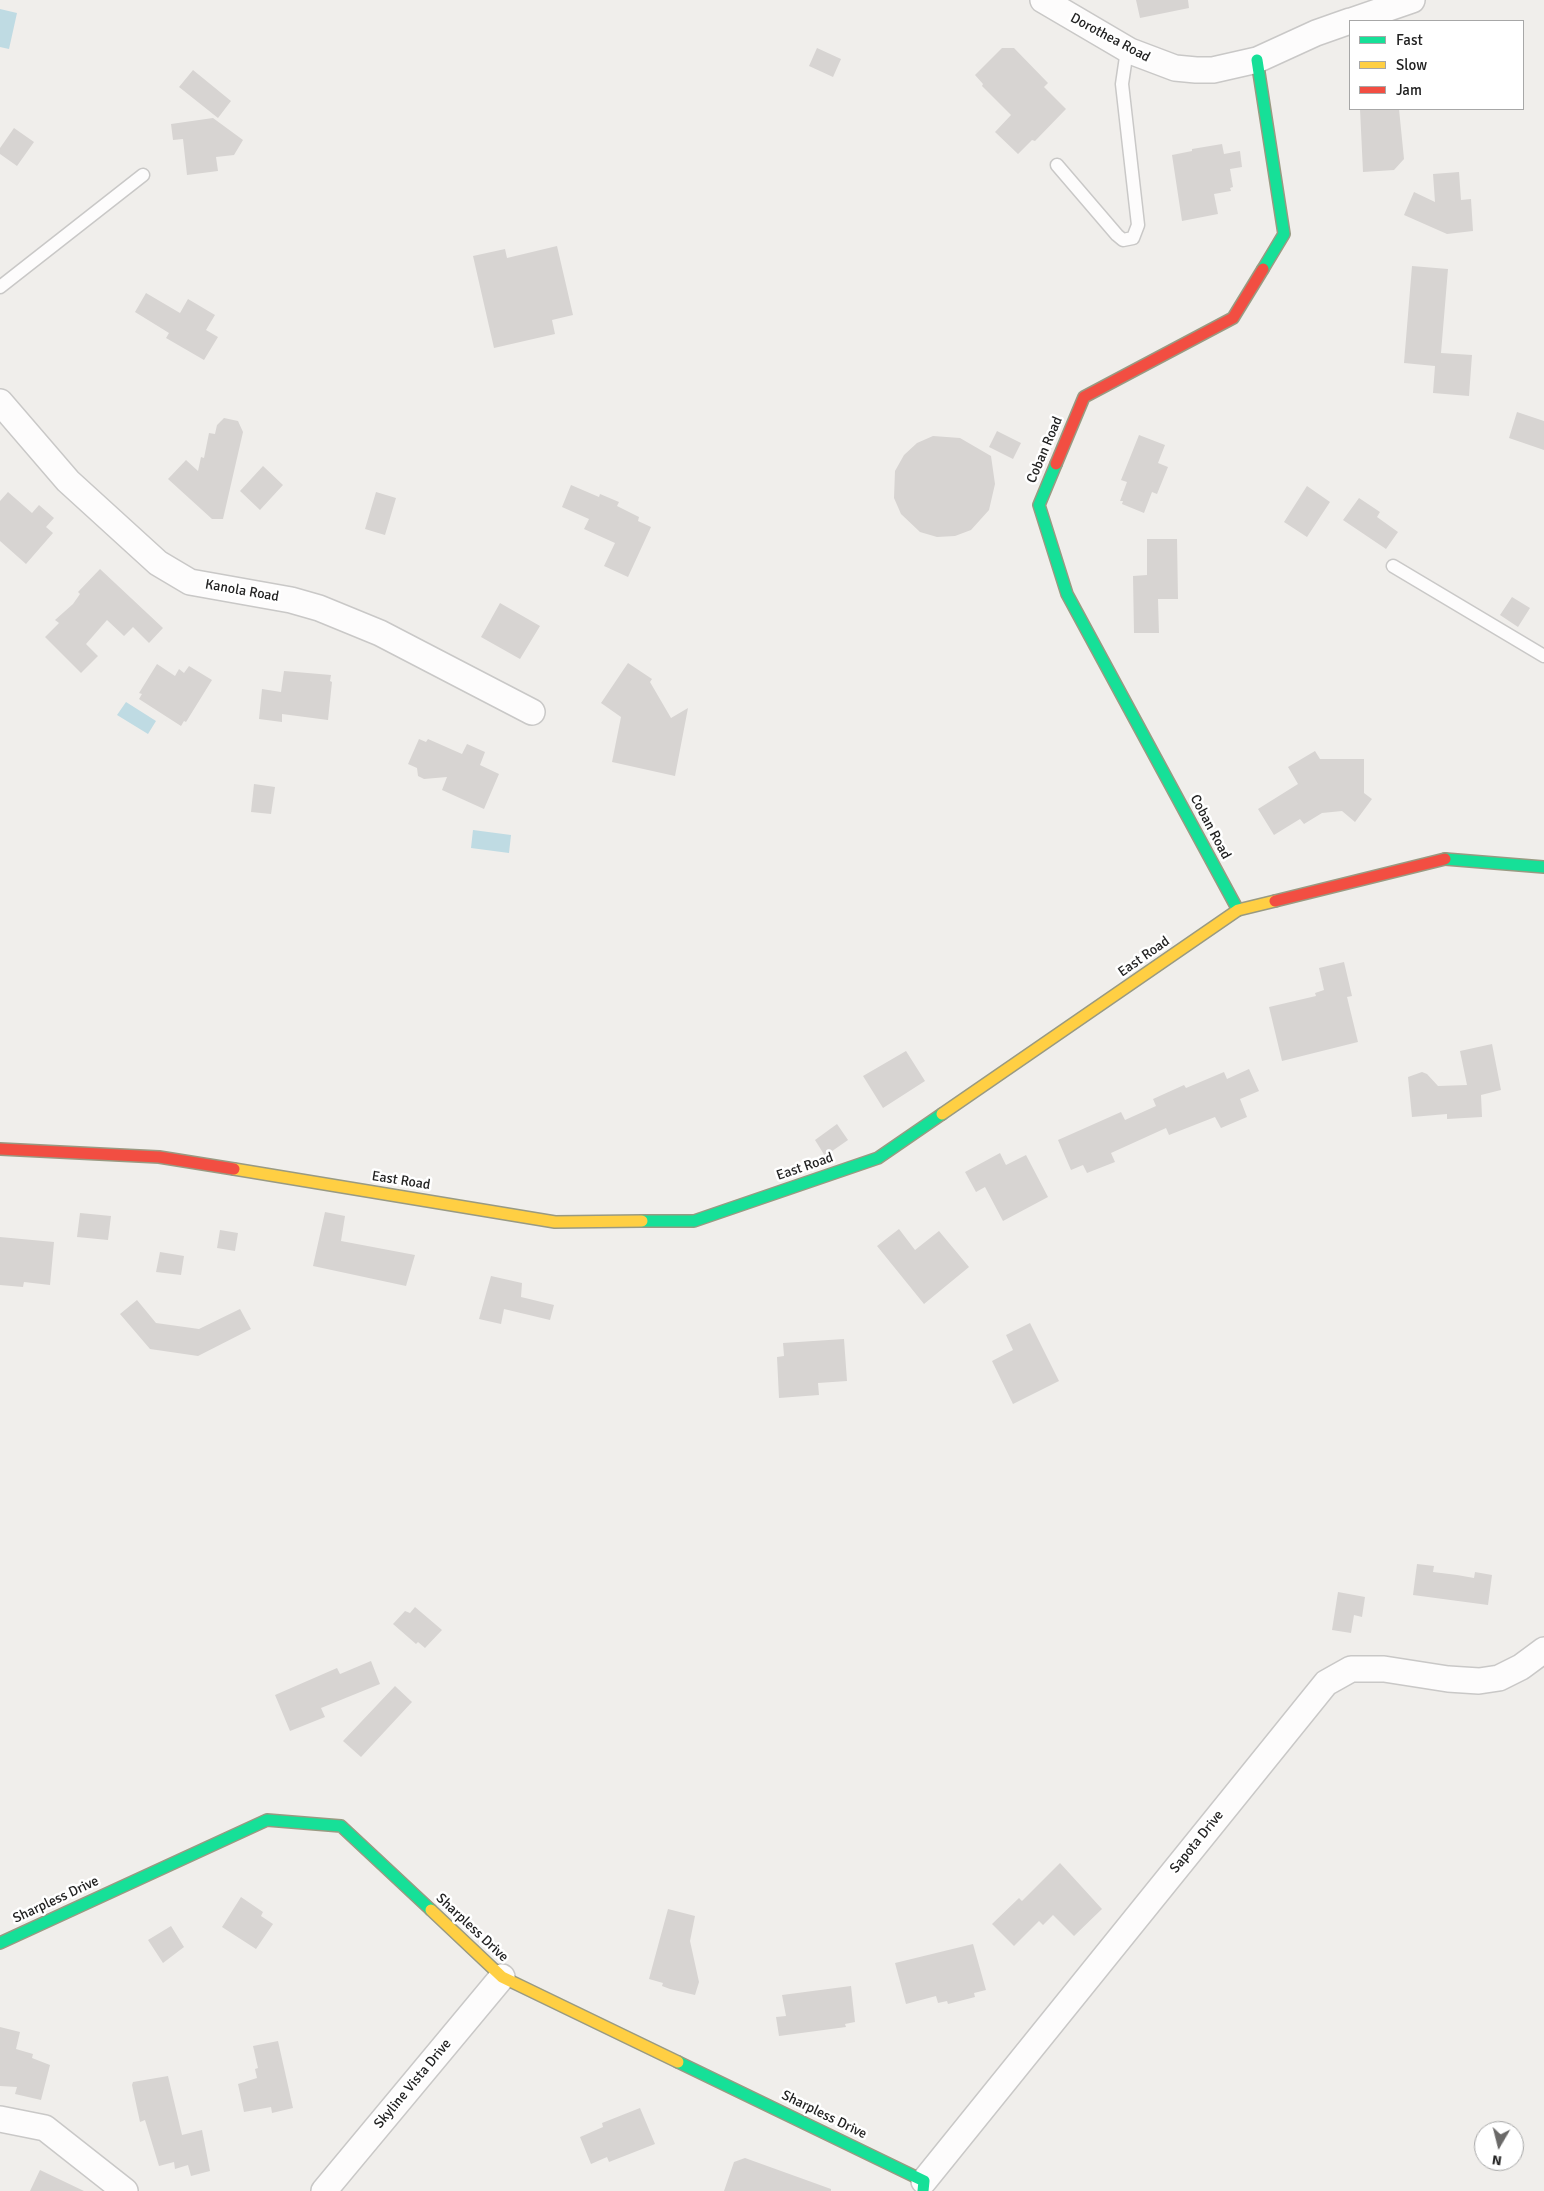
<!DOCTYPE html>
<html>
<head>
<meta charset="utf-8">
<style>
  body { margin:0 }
  #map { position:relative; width:1544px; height:2191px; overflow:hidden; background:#f0eeeb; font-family:Signika,sans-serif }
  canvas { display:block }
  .legend { position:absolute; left:1349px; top:20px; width:175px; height:90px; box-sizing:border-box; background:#fff; border:1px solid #a7a7a7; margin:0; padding:6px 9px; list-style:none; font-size:15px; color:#222 }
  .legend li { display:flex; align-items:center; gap:10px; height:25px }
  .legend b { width:25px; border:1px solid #a7a7a7 }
  .north { position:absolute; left:1474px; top:2121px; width:50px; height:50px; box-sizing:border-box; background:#fff; border:1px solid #a7a7a7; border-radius:50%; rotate:188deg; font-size:14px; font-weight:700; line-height:20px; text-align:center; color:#222 }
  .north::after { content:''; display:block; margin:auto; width:18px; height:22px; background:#6a6968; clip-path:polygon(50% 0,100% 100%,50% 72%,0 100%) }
</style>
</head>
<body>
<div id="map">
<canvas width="1544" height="2191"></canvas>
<ul class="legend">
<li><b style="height:6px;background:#16e098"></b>Fast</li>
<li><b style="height:6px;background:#ffcf43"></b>Slow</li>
<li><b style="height:6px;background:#f24e42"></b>Jam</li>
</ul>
<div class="north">N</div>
</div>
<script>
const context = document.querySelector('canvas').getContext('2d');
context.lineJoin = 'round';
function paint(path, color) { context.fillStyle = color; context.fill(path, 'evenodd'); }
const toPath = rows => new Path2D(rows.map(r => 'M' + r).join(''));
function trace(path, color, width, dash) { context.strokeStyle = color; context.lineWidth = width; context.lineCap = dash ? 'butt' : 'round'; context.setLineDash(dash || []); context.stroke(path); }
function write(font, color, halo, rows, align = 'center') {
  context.font = font + ' Signika,sans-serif'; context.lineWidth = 5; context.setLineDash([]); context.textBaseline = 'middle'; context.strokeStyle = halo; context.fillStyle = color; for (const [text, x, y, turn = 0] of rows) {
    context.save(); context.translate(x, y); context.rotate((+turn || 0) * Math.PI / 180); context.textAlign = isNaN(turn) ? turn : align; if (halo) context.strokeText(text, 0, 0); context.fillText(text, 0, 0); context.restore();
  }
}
const water = toPath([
  [0,9,17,13,9,49,0,47],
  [126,702,156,721,148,734,117,715],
  [473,830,511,835,509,853,471,848]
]);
const building = toPath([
  [1136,0,1188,0,1189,8,1140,18],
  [817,48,841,59,833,77,809,66],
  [1002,48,1014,48,1048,83,1044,87,1066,109,1035,141,1032,140,1018,154,995,132,1011,115,982,86,983,84,975,75],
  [193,70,231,101,218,118,179,87],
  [1360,109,1399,109,1404,159,1394,170,1363,172],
  [213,118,243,140,234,155,216,157,218,171,187,175,183,139,173,140,171,124],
  [14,128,34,142,17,166,0,154,0,148],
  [1222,144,1224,154,1240,151,1242,167,1230,169,1233,187,1230,188,1231,191,1214,194,1218,214,1182,221,1172,155,1192,151,1192,149],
  [1459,172,1461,200,1471,199,1473,231,1447,234,1404,215,1414,192,1435,202,1433,174],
  [557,246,573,315,552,320,555,334,494,348,473,256,505,249,507,258],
  [1412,266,1448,269,1441,353,1472,355,1469,396,1433,393,1435,366,1404,363],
  [146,293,180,313,188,299,215,315,206,330,218,337,204,360,166,338,169,333,135,312],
  [1517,412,1544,421,1544,450,1509,438],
  [224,418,238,421,243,432,223,519,212,519,168,479,186,460,198,471,201,457,204,458,209,433,215,434,217,425],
  [997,431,1021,443,1013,459,989,447],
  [1139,435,1165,445,1158,463,1168,467,1157,494,1152,492,1144,513,1122,504,1123,501,1120,501,1127,482,1121,480],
  [933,436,960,438,991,456,995,484,989,510,971,530,955,536,937,537,920,532,901,514,894,498,895,471,904,455,917,443],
  [263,466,283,485,260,510,240,491],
  [571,485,599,497,600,494,619,502,617,506,639,517,638,521,651,527,628,577,604,566,615,543,584,529,589,519,562,507],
  [1307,486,1330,502,1307,537,1284,522],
  [8,492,32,513,39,505,54,518,46,527,53,533,26,564,0,541,0,501],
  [376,492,396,498,385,535,365,529],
  [1359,498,1380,512,1377,517,1398,532,1386,549,1343,520],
  [1147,539,1177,539,1178,599,1158,599,1159,633,1134,633,1133,576,1147,575],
  [100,569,163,628,149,643,133,627,124,636,107,620,86,644,98,656,81,673,45,637,59,623,55,620,73,604,80,594,78,592],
  [1512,597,1530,608,1518,627,1500,615],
  [500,603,540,626,520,659,481,637],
  [628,663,652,679,650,682,671,718,688,708,675,776,612,762,621,717,601,703],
  [157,664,175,676,179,669,184,673,189,666,212,680,186,722,184,721,181,726,139,699,142,694,139,693],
  [284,671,331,675,330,681,332,682,328,720,282,714,282,722,259,719,262,689,281,692],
  [419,739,426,742,428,739,462,754,467,744,485,752,480,765,499,774,484,809,442,790,447,777,424,779,418,776,417,768,408,764],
  [1315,751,1320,759,1364,759,1364,793,1372,799,1355,822,1342,811,1322,813,1304,824,1300,819,1274,835,1258,809,1298,784,1288,767],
  [254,784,275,787,271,814,251,812],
  [1344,962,1352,996,1347,997,1358,1042,1282,1061,1269,1007,1316,996,1315,993,1324,990,1319,968],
  [1492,1044,1501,1090,1481,1095,1482,1117,1447,1119,1447,1114,1412,1117,1408,1077,1422,1072,1427,1074,1438,1086,1467,1085,1460,1051],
  [906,1051,925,1081,883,1108,863,1076],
  [1249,1069,1259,1091,1240,1099,1247,1117,1221,1128,1215,1117,1169,1135,1166,1128,1111,1153,1115,1162,1087,1173,1083,1165,1071,1170,1058,1140,1121,1112,1125,1120,1156,1106,1153,1099,1184,1085,1186,1088,1224,1072,1227,1079],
  [837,1124,848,1140,825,1156,815,1140],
  [1000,1153,1006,1165,1026,1155,1048,1197,1003,1221,985,1187,976,1192,965,1172],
  [325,1212,345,1216,341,1241,415,1255,406,1286,313,1266],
  [80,1213,111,1216,108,1240,77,1237],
  [899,1229,915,1250,939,1231,969,1267,924,1304,877,1246],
  [220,1230,238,1233,235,1251,217,1248],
  [0,1237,54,1242,50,1285,24,1282,23,1287,0,1285],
  [160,1252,184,1256,181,1275,156,1272],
  [491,1276,522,1283,521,1297,554,1305,550,1320,504,1309,501,1324,479,1319],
  [137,1300,156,1323,199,1329,240,1309,251,1329,198,1356,150,1349,120,1314],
  [1030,1323,1059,1381,1013,1404,992,1361,1013,1350,1006,1335],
  [844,1339,847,1381,818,1383,819,1395,779,1398,777,1357,784,1356,783,1343],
  [1417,1564,1434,1566,1433,1572,1457,1575,1474,1578,1475,1572,1492,1575,1488,1605,1413,1595],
  [1338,1592,1365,1597,1362,1617,1354,1615,1351,1633,1332,1630],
  [415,1607,442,1630,425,1648,418,1642,416,1644,393,1624,405,1611,410,1613],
  [371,1661,380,1684,321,1708,325,1717,290,1731,275,1695,337,1668,340,1674],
  [395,1686,412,1702,361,1757,343,1741],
  [1060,1863,1102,1909,1074,1936,1053,1915,1043,1925,1039,1921,1014,1946,992,1924,1019,1898,1022,1901],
  [241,1897,263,1912,261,1916,273,1924,256,1949,222,1927],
  [668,1909,695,1916,690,1941,699,1982,695,1995,670,1989,662,1986,663,1983,649,1979],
  [171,1926,184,1947,163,1963,148,1940],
  [973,1944,986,1990,974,1993,975,1997,948,2004,947,2001,938,2003,936,1996,906,2004,895,1963],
  [851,1986,855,2022,845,2024,846,2027,779,2036,776,2017,786,2016,782,1995],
  [0,2027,20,2032,16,2049,33,2054,32,2058,50,2065,41,2100,15,2094,17,2087,0,2086],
  [278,2041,293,2108,272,2113,271,2107,244,2112,238,2084,257,2078,255,2069,258,2068,253,2046],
  [168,2076,182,2135,202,2130,210,2171,191,2176,188,2165,175,2169,174,2162,159,2166,145,2120,140,2122,132,2085,133,2082],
  [640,2108,655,2144,609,2162,607,2157,591,2164,580,2137,603,2127,602,2123],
  [745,2158,831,2189,831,2191,724,2191,734,2162],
  [40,2170,84,2191,30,2191]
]);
const lane = toPath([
  [1057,165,1117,235,1123,240,1133,238,1138,225,1122,84,1127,50],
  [0,287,143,175],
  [1393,566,1544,656]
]);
const street = toPath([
  [1043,0,1130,51,1175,68,1196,70,1213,70,1257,60,1316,33,1350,21],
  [1351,21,1412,0],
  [0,402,68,481,158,563,190,582,291,600,319,608,380,633,532,712],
  [0,2119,45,2128,125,2191],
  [924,2181,1326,1683,1351,1669,1384,1669,1448,1679,1479,1681,1499,1678,1521,1667,1544,1650],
  [324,2191,502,1977]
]);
const fast = toPath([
  [1257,60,1284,234,1263,269],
  [1056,464,1039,505,1067,594,1238,910],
  [1445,859,1544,867],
  [642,1221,694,1221,878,1158,942,1114],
  [0,1943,267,1820,341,1826,431,1910],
  [678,2062,924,2181,923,2191]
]);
const slow = toPath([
  [942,1114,1238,910,1275,901],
  [234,1169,555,1222,642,1221],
  [431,1910,502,1977,678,2062]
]);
const jam = toPath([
  [1056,464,1084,397,1233,318,1263,269],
  [1275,901,1445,859],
  [0,1149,159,1157,234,1169]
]);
const streetNames = [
  ["Dorothea Road",1110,38,28],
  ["Coban Road",1045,450,-67],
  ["Kanola Road",242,591,10],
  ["Coban Road",1210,827,62],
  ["East Road",1144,957,-35],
  ["East Road",805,1167,-19],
  ["East Road",401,1181,9],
  ["Sapota Drive",1197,1842,-51],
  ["Sharpless Drive",56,1900,-25],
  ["Sharpless Drive",472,1928,43],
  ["Skyline Vista Drive",413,2084,-50],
  ["Sharpless Drive",824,2115,26]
];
paint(water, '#bfdbe3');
paint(building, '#d7d4d2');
trace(lane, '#c9c8c7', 15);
trace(street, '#c9c8c7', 28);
trace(fast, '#999a82', 14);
trace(slow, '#999a82', 14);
trace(jam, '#999a82', 14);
trace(lane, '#fdfcfc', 12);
trace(street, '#fdfcfc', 25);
trace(fast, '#16e098', 11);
trace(slow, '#ffcf43', 11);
trace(jam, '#f24e42', 11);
write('14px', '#222', '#fff', streetNames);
</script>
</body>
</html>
